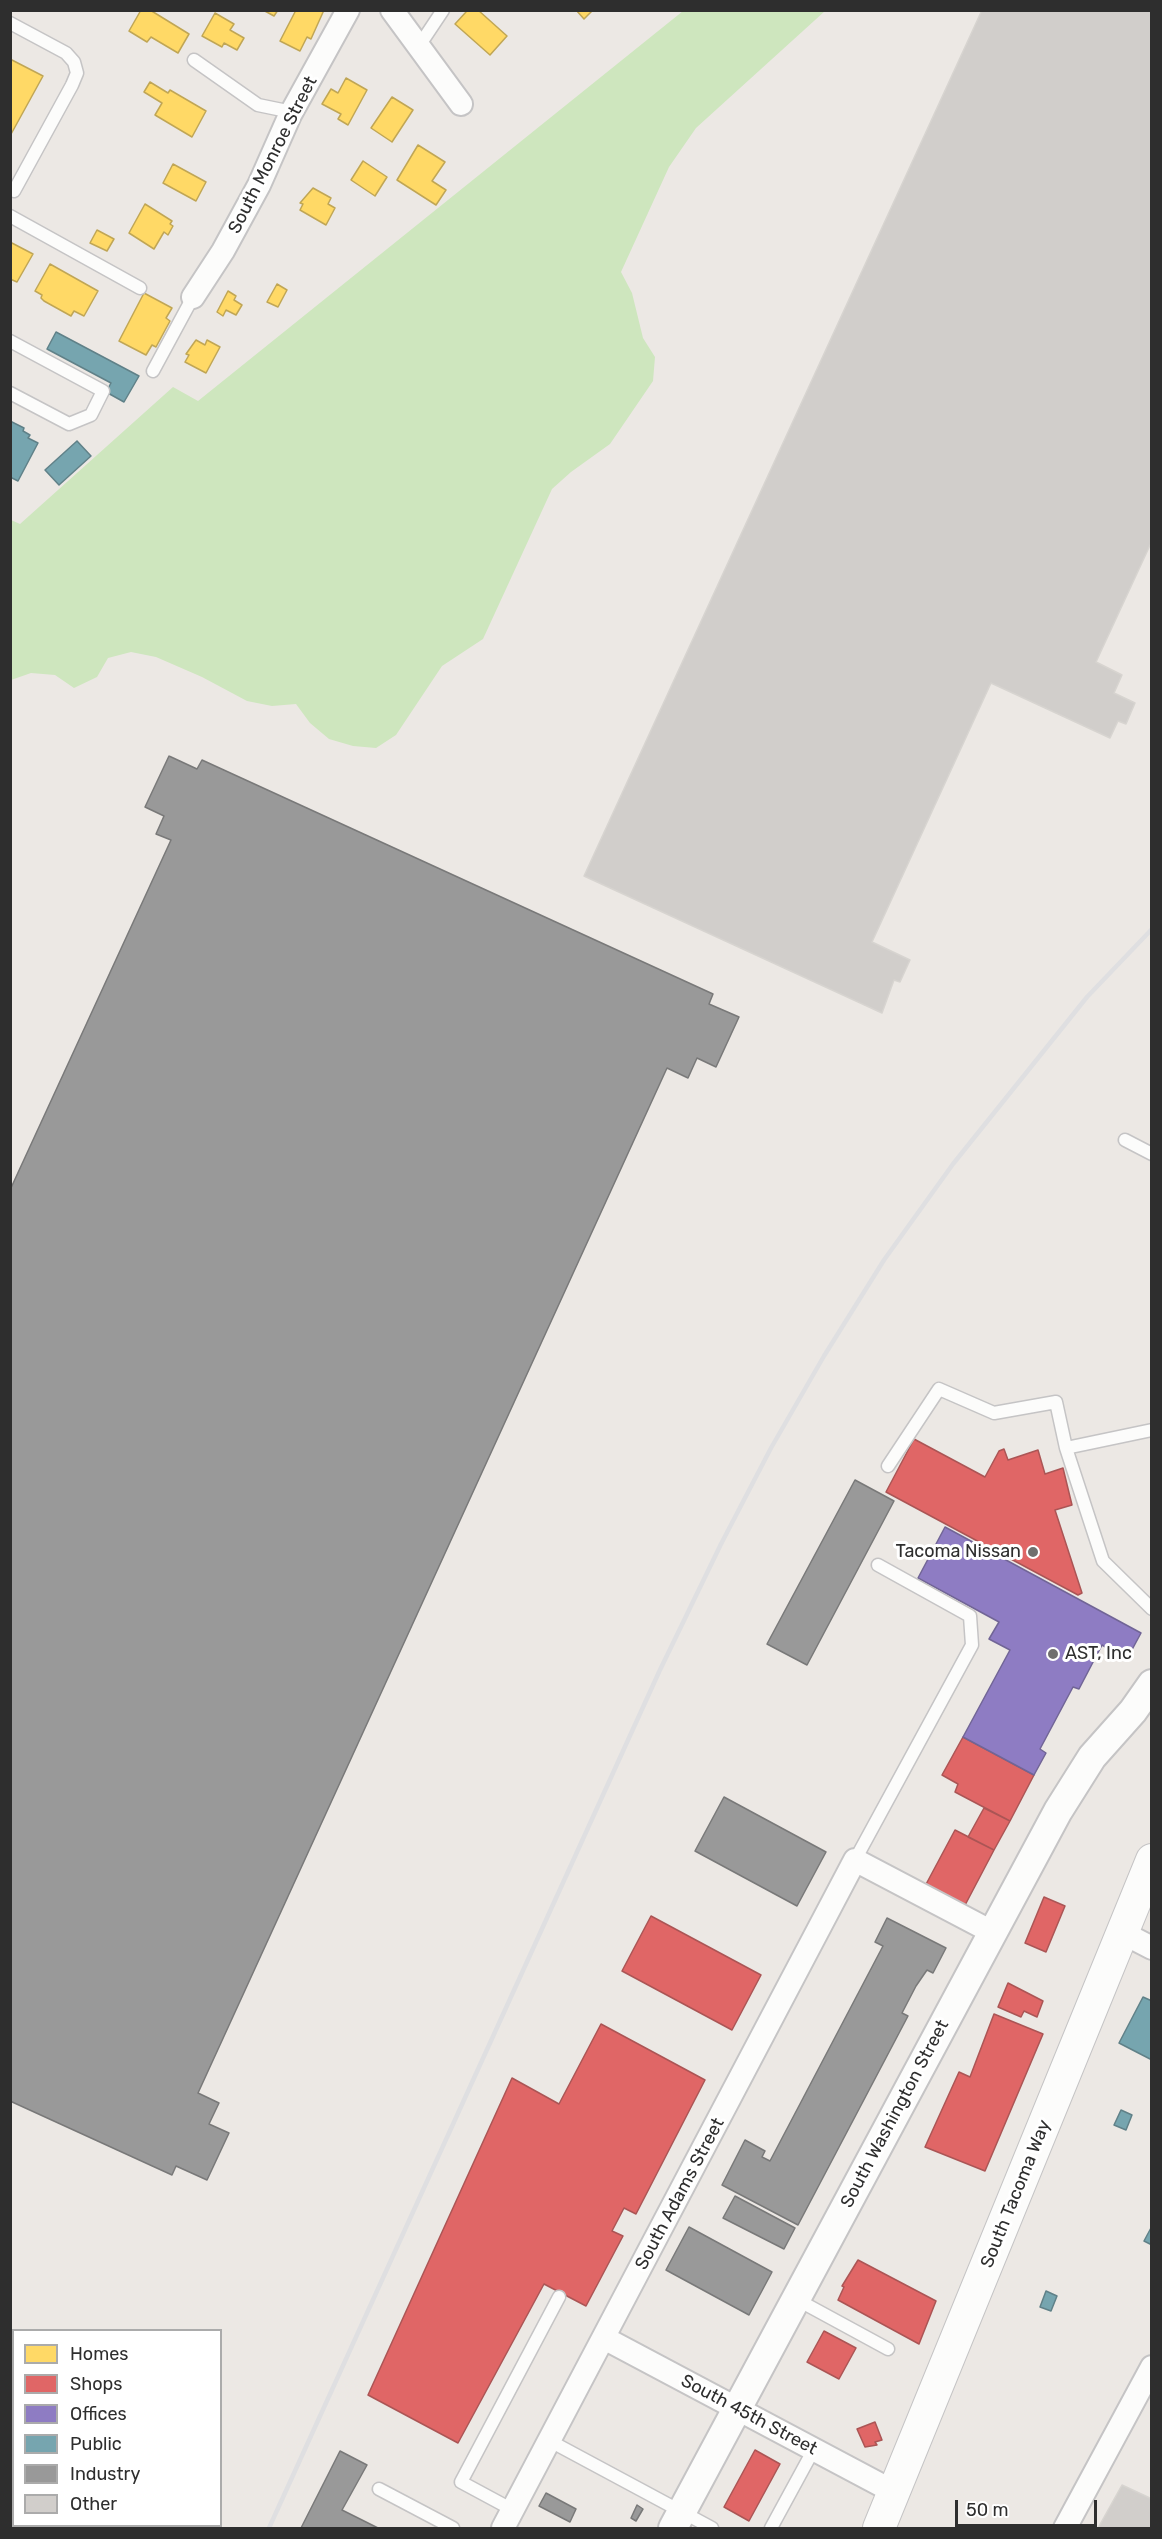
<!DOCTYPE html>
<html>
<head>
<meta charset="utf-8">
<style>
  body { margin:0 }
  #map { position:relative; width:1162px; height:2539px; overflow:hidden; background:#ece8e4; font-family:Rubik,sans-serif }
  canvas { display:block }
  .frame { position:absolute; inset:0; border:12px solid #2e2e2e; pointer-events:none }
  .legend { position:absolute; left:12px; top:2329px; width:210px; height:198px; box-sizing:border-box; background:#fff; border:2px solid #ababab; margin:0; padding:8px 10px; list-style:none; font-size:18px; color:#2e2e2e }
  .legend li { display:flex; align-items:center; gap:12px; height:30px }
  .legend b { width:30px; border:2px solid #ababab }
  .scale { position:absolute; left:955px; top:2500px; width:142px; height:27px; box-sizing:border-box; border:3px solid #2e2e2e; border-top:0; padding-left:8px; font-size:18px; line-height:21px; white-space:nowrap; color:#2e2e2e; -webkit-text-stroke:4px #fff; paint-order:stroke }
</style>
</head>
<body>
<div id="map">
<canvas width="1162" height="2539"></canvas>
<div class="frame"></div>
<ul class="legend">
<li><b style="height:16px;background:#ffd966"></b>Homes</li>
<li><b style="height:16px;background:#e06666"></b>Shops</li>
<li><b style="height:16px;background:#8e7cc3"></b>Offices</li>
<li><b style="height:16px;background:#76a5af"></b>Public</li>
<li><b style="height:16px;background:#999"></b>Industry</li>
<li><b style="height:16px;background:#d1cecb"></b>Other</li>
</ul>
<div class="scale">50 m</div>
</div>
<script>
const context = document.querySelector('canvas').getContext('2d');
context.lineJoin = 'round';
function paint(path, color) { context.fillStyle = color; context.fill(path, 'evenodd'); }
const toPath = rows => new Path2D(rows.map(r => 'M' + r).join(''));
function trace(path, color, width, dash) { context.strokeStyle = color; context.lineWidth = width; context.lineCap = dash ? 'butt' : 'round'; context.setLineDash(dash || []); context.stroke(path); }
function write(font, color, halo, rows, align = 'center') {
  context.font = font + ' Rubik,sans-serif'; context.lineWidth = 6; context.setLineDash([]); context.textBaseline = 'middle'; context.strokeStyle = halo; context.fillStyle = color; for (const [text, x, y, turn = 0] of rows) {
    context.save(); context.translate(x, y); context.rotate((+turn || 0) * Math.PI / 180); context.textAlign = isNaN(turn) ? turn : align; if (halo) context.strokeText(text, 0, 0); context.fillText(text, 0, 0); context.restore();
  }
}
const green = toPath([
  [683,11,825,11,696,128,669,167,621,272,632,293,643,338,655,357,653,381,610,444,571,472,552,489,483,639,442,666,396,735,376,748,353,746,329,739,310,723,296,704,272,706,247,701,202,677,156,657,131,652,108,658,97,677,74,688,55,675,31,673,11,680,11,520,20,524,173,387,198,401]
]);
const homes = toPath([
  [141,10,150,10,189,34,178,53,151,37,147,42,129,31,141,10],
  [263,10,278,10,274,16,263,10],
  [296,10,324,10,311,39,307,37,300,51,280,41,296,10],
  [464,10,478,10,507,36,490,55,455,24,466,12,464,10],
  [576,10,593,10,584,19,576,10],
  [215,13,234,24,230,30,244,38,237,50,224,43,222,47,202,36,215,13],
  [10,59,43,76,10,136,10,59],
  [346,78,367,90,348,125,338,119,341,114,322,104,331,89,338,93,346,78],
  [150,82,168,93,170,90,206,111,192,137,155,115,162,103,144,92,150,82],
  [392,97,413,110,392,142,371,128,392,97],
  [418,145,445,162,432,181,446,190,436,205,397,180,418,145],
  [363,161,387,177,375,196,351,180,363,161],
  [173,164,206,182,196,201,163,183,173,164],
  [313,188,331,198,328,204,335,208,326,225,300,210,303,204,300,203,313,188],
  [145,204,172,221,170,224,173,226,168,235,164,232,154,249,129,233,145,204],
  [97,230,114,239,107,251,90,243,97,230],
  [10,242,33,254,17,282,10,279,10,242],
  [50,264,98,291,84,316,74,311,71,316,44,301,41,298,42,295,35,291,50,264],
  [277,284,287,290,278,307,267,302,277,284],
  [228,291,236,296,234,300,242,305,236,315,226,310,223,316,217,312,228,291],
  [144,293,172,308,166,318,170,321,156,347,152,345,146,355,119,341,144,293],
  [196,340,205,345,207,340,220,347,206,373,185,362,189,355,186,354,196,340]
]);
const shops = toPath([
  [914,1439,985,1477,999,1451,1004,1449,1008,1460,1038,1450,1045,1474,1063,1468,1072,1505,1055,1510,1082,1593,1078,1595,886,1492,914,1439],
  [963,1737,1034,1775,1010,1821,955,1792,958,1784,942,1775,963,1737],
  [984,1808,1010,1821,994,1850,968,1837,984,1808],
  [955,1830,994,1850,963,1909,924,1888,955,1830],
  [1044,1897,1065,1906,1046,1952,1025,1943,1044,1897],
  [651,1916,761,1975,732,2030,622,1971,651,1916],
  [1008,1983,1043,2001,1037,2017,1024,2011,1021,2017,998,2007,1008,1983],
  [994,2014,1043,2034,985,2171,925,2147,959,2072,970,2077,994,2014],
  [601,2024,705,2080,636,2214,624,2208,612,2231,623,2236,586,2306,544,2284,458,2443,368,2395,512,2078,559,2104,601,2024],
  [858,2260,936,2301,919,2344,838,2300,844,2287,842,2286,858,2260],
  [824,2331,856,2348,839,2379,807,2362,824,2331],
  [875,2422,882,2440,875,2442,877,2445,865,2447,857,2429,875,2422],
  [755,2450,780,2464,749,2521,724,2507,755,2450]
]);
const offices = toPath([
  [945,1527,1141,1633,1127,1659,1102,1645,1079,1689,1073,1687,1040,1749,1046,1753,1034,1775,963,1737,1010,1650,989,1639,999,1622,918,1578,945,1527]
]);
const public = toPath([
  [56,332,139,376,124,402,106,392,111,383,47,349,56,332],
  [10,421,24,428,23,431,30,435,28,438,38,443,18,481,10,477,10,421],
  [77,441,91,456,59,485,45,470,77,441],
  [1143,1997,1152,2001,1152,2060,1119,2043,1143,1997],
  [1121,2110,1132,2115,1126,2130,1114,2125,1121,2110],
  [1152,2226,1152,2245,1144,2241,1152,2226],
  [1046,2291,1057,2296,1051,2311,1040,2307,1046,2291]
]);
const industry = toPath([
  [169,756,197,769,202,760,713,994,709,1004,739,1017,716,1067,697,1058,688,1078,667,1068,198,2093,219,2103,209,2124,229,2133,207,2180,176,2166,172,2175,10,2101,10,1190,171,840,156,834,164,816,145,807,169,756],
  [855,1480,894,1501,807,1665,767,1644,855,1480],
  [724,1797,826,1852,797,1906,695,1851,724,1797],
  [887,1918,946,1948,933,1973,927,1970,916,1986,902,2013,908,2016,798,2225,722,2185,745,2140,765,2151,762,2157,770,2161,883,1946,875,1942,887,1918],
  [735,2196,795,2228,784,2249,723,2218,735,2196],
  [689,2227,772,2272,749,2315,666,2270,689,2227],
  [340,2451,367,2465,342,2510,378,2528,301,2528,340,2451],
  [546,2493,576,2509,570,2522,539,2506,546,2493],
  [637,2505,643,2509,636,2521,631,2518,637,2505]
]);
const building = toPath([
  [982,10,1152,10,1152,541,1096,662,1122,675,1114,693,1135,703,1126,724,1118,721,1110,738,991,683,872,942,910,960,900,982,894,980,882,1013,584,876,982,10],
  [1122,2485,1152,2499,1152,2528,1098,2528,1122,2485]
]);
const service = toPath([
  [10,23,66,53,74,62,77,73,72,85,14,191],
  [419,46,443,10],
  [194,60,258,105,292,112],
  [10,216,140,288],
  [10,341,103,391,91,415,69,424,10,393],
  [153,371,193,297],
  [1125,1140,1152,1154],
  [1066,1448,1152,1430],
  [888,1466,939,1389,994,1413,1056,1402,1066,1448,1103,1561,1152,1609],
  [855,1860,972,1645,970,1616,878,1565],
  [796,2299,888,2349],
  [550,2441,712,2528],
  [379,2489,453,2528],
  [513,2510,461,2482,559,2297],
  [771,2528,814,2449]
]);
const minor = toPath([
  [392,10,461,104],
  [193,297,223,251,259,185,290,115,348,10],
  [1123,1933,1152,1948],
  [604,2338,894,2492],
  [503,2528,855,1860,992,1932],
  [1065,2528,1152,2367]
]);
const tertiary = toPath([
  [673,2528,1058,1811,1092,1757,1133,1711,1152,1684]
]);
const secondary = toPath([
  [879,2528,1152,1860]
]);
const rail = toPath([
  [269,2528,659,1672,721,1544,771,1448,824,1356,884,1260,953,1164,1087,997,1152,929]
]);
const markers = [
  [1033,1552,6,"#706f6e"],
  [1053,1654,6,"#706f6e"]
];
const streetNames = [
  ["South Monroe Street",273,155,-63],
  ["South Washington Street",895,2114,-62],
  ["South Adams Street",680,2194,-62],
  ["South Tacoma Way",1016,2194,-68],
  ["South 45th Street",749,2415,28]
];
const poiNames = [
  ["Tacoma Nissan",1021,1552],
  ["AST, Inc",1065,1654,"left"]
];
paint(green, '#cee6be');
paint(homes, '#ffd966');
trace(homes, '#c0a655', 1.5);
paint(shops, '#e06666');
trace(shops, '#ab5555', 1.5);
paint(offices, '#8e7cc3');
trace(offices, '#716596', 1.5);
paint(public, '#76a5af');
trace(public, '#608188', 1.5);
paint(industry, '#999');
trace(industry, '#797979', 1.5);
paint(building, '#d1cecb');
trace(building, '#d7d4d0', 1.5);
trace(service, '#c5c4c5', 15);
trace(minor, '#c5c4c5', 26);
trace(tertiary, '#c5c4c5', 32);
trace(secondary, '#c5c4c5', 34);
trace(service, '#fcfcfb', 12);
trace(minor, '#fcfcfb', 22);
trace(tertiary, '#fcfcfb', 28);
trace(secondary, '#fcfcfb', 32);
trace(rail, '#dfdfe1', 4.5);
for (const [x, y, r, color] of markers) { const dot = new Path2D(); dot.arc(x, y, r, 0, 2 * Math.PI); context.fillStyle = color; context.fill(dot); trace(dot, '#fff', 2); }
write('18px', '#2e2e2e', '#fff', streetNames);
write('18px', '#2e2e2e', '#fff', poiNames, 'right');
</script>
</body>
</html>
